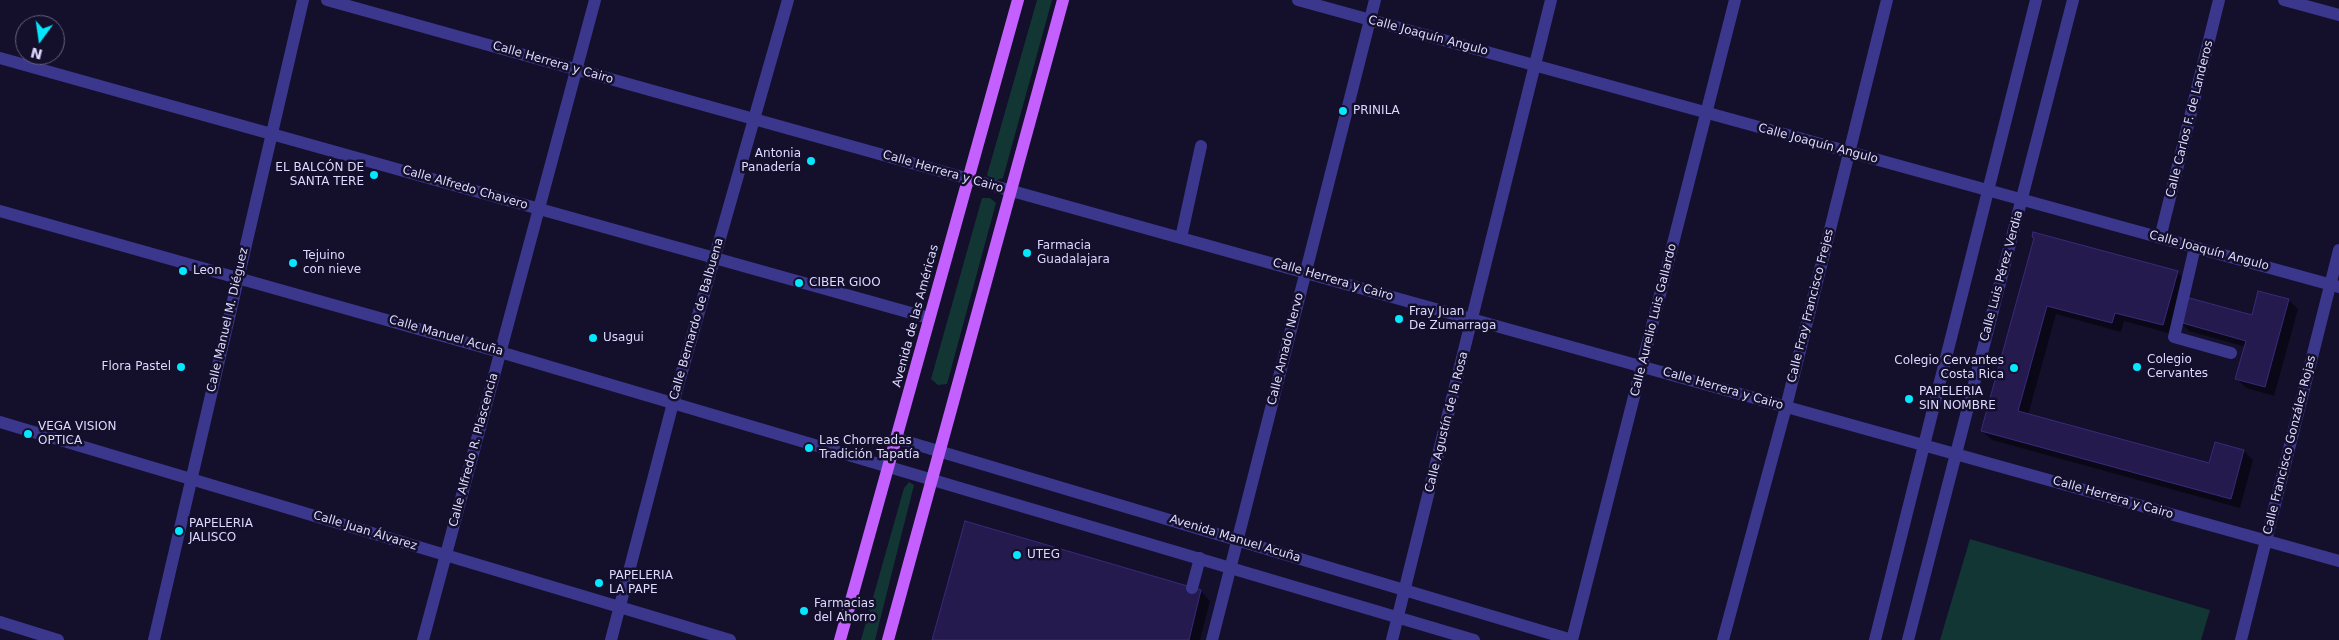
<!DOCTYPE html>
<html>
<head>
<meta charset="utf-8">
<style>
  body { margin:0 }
  #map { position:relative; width:2339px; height:640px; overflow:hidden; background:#140f2b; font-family:"DejaVu Sans",sans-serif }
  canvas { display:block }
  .north { position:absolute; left:15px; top:15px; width:50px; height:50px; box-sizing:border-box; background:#140f2b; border:1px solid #646080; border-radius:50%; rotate:194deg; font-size:14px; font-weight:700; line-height:20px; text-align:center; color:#ddd9ff }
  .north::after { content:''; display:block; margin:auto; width:18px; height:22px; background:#05e7ff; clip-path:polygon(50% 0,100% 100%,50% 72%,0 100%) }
</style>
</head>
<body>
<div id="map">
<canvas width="2339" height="640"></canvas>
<div class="north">N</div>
</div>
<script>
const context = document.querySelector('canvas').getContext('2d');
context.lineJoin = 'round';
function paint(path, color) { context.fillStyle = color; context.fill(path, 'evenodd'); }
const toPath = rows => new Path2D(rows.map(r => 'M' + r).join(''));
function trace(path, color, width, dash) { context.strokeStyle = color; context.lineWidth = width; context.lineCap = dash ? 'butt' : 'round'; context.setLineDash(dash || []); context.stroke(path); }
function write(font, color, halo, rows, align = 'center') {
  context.font = font + ' "DejaVu Sans",sans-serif'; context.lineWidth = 5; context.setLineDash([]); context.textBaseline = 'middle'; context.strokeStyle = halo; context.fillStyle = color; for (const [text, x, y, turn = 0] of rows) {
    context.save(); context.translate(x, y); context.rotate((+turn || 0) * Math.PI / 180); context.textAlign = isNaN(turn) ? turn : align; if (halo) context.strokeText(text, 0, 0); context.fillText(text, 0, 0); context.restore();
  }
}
const green = toPath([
  [1037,0,1052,0,1003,178,994,181,987,175],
  [982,198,990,198,996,203,947,384,938,385,931,379],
  [909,482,914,485,875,640,861,640,904,488],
  [1970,539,2210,610,2201,640,1940,640]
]);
const shadow = toPath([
  [2035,238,2177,272,2186,281,2172,334,2124,321,2121,332,2056,314,2028,415,2210,465,2216,443,2244,451,2253,460,2240,508,1992,440,1982,431],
  [2289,300,2298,309,2274,396,2246,388,2237,379,2246,347,2189,331,2180,322,2253,317],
  [1201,591,1210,601,1200,640,933,640]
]);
const building = toPath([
  [2033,232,2178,271,2163,325,2115,313,2112,323,2047,306,2018,411,2209,463,2215,442,2244,450,2231,499,1981,431,2034,238,2032,237,2033,232],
  [2258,291,2289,299,2265,387,2235,379,2246,341,2179,322,2186,297,2252,315,2258,291],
  [965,521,1201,590,1189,640,932,640,965,521]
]);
const minor = toPath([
  [327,0,2339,561],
  [1298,0,2339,287],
  [2284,0,2339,15],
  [0,58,929,318],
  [0,211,500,352,1474,640],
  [1181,238,1201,146],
  [2160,238,2219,0],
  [2195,247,2174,337,2231,353],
  [0,422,730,640],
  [898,439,1572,640],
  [1192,588,1200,558],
  [0,622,58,640],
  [154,640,303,0],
  [423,640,595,0],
  [611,640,673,403,788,0],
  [1212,640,1375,0],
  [1392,640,1551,0],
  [1572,640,1735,0],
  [1723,640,1786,407,1887,0],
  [1875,640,2036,0],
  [1908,640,2073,0],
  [2241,640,2339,250]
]);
const major = toPath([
  [840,640,1018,0],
  [888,640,1063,0]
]);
const markers = [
  [1343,111,5,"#05e7ff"],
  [811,161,5,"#05e7ff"],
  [374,175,5,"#05e7ff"],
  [1027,253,5,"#05e7ff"],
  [293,263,5,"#05e7ff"],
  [183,271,5,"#05e7ff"],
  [799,283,5,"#05e7ff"],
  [1399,319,5,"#05e7ff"],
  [593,338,5,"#05e7ff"],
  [181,367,5,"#05e7ff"],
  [2137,367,5,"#05e7ff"],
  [2014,368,5,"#05e7ff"],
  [1909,399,5,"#05e7ff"],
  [28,434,5,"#05e7ff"],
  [809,448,5,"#05e7ff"],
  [179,531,5,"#05e7ff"],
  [1017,555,5,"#05e7ff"],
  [599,583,5,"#05e7ff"],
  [804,611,5,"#05e7ff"]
];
const streetNames = [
  ["Calle Joaquín Angulo",1428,36,15],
  ["Calle Herrera y Cairo",553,63,16],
  ["Calle Carlos F. de Landeros",2190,119,-76],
  ["Calle Joaquín Angulo",1818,144,15],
  ["Calle Herrera y Cairo",943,172,16],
  ["Calle Alfredo Chavero",465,188,16],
  ["Calle Joaquín Angulo",2209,251,15],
  ["Calle Luis Pérez Verdia",2002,276,-75],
  ["Calle Herrera y Cairo",1333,280,16],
  ["Calle Fray Francisco Frejes",1811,306,-76],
  ["Avenida de las Américas",916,316,-75],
  ["Calle Bernardo de Balbuena",697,319,-74],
  ["Calle Manuel M. Diéguez",228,320,-77],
  ["Calle Aurelio Luis Gallardo",1654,320,-76],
  ["Calle Manuel Acuña",446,336,16],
  ["Calle Amado Nervo",1286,349,-76],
  ["Calle Herrera y Cairo",1723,389,16],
  ["Calle Agustín de la Rosa",1447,422,-76],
  ["Calle Francisco González Rojas",2290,445,-76],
  ["Calle Alfredo R. Plascencia",474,450,-75],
  ["Calle Herrera y Cairo",2113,498,16],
  ["Calle Juan Álvarez",365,531,17],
  ["Avenida Manuel Acuña",1235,539,17]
];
const poiNames = [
  ["PRINILA",1353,111],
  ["Antonia",801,154,"right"],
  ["Panadería",801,168,"right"],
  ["EL BALCÓN DE",364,168,"right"],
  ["SANTA TERE",364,182,"right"],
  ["Farmacia",1037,246],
  ["Guadalajara",1037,260],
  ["Tejuino",303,256],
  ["con nieve",303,270],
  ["Leon",193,271],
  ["CIBER GIOO",809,283],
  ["Fray Juan",1409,312],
  ["De Zumarraga",1409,326],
  ["Usagui",603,338],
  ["Colegio",2147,360],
  ["Cervantes",2147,374],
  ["Colegio Cervantes",2004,361,"right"],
  ["Costa Rica",2004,375,"right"],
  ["Flora Pastel",171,367,"right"],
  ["PAPELERIA",1919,392],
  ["SIN NOMBRE",1919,406],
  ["VEGA VISION",38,427],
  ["OPTICA",38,441],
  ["Las Chorreadas",819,441],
  ["Tradición Tapatía",819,455],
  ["PAPELERIA",189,524],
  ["JALISCO",189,538],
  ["UTEG",1027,555],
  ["PAPELERIA",609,576],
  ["LA PAPE",609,590],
  ["Farmacias",814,604],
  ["del Ahorro",814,618]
];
paint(green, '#123634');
paint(shadow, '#0007');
paint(building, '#241a4d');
trace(building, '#3a2a7b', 1);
trace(minor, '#3a378d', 12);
trace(major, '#c360ff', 12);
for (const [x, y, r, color] of markers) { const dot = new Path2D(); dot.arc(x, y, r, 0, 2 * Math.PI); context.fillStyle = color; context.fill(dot); trace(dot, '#140f2b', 2); }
write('12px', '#ddd9ff', '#140f2b', streetNames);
write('12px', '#ddd9ff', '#140f2b', poiNames, 'left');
</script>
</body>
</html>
